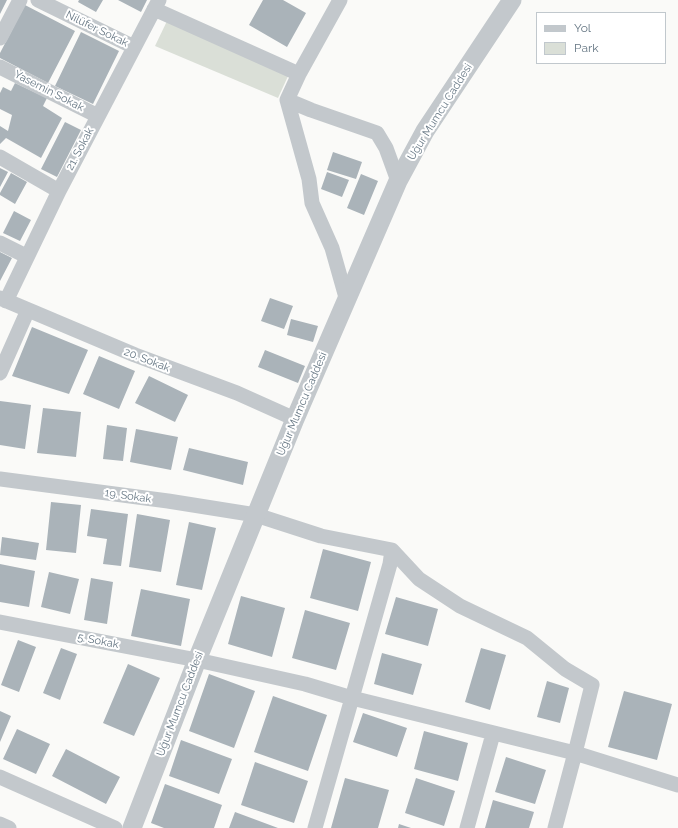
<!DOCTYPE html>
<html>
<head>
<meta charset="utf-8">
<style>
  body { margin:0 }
  #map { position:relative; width:678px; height:828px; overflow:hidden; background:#fafaf8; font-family:Raleway,sans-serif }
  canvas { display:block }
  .legend { position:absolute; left:536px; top:12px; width:130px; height:52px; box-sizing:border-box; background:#fff; border:1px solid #c1c8cd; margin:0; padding:5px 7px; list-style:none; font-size:12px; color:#657683 }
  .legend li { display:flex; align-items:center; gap:8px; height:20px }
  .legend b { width:20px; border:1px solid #c1c8cd }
</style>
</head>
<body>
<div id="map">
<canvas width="678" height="828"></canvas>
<ul class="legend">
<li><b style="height:5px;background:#c3c8cc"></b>Yol</li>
<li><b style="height:11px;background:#dadfd7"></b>Park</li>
</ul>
</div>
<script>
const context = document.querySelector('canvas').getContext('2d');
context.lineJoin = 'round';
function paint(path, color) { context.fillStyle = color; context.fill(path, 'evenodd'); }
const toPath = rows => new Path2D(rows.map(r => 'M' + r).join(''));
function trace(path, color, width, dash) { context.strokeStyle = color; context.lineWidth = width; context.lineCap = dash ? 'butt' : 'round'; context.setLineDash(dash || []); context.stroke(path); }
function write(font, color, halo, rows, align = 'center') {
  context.font = font + ' Raleway,sans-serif'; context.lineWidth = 4; context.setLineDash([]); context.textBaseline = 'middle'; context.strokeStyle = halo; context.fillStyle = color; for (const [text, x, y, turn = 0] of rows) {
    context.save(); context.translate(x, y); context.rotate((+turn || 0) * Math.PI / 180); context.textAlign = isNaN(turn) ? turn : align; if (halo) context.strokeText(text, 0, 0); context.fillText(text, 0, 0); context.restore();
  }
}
const green = toPath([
  [167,21,289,74,278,98,155,46]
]);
const building = toPath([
  [0,0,7,0,0,14],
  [79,0,103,0,96,12,78,2],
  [118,0,147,0,141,12],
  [263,0,283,0,306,13,287,47,249,25],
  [25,5,75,31,48,83,0,58,0,53],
  [81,32,119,51,93,104,55,86],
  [15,83,47,98,43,106,62,118,41,158,6,138,0,144,0,126,8,131,12,115,0,109,0,93,3,87,11,91],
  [65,122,81,130,57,177,41,169],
  [333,152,362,162,356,179,327,170],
  [0,168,8,172,0,187],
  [327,172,349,180,342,197,321,189],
  [11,173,27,182,15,204,0,195,0,193],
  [361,174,378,181,364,215,347,208],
  [14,211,31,220,20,241,3,233],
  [0,252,12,258,0,281],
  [270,298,293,306,284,329,261,321],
  [291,319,318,326,313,342,287,335],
  [32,327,88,350,69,394,12,376],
  [265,350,305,366,298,383,258,367],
  [99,356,135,371,119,409,83,394],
  [149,376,188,395,175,422,135,403],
  [0,401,31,405,25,449,0,445],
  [43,408,81,412,76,457,37,453],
  [107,425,127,428,123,461,103,459],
  [136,429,178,437,171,470,130,462],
  [189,448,248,462,243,485,183,470],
  [51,502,81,505,76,553,46,550],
  [91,509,128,514,121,566,103,564,107,539,87,536],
  [137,514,170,520,161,572,129,567],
  [189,522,216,528,202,590,176,585],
  [2,537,39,543,36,560,0,555],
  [323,549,371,562,358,611,310,598],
  [0,564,35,571,29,607,0,602],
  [49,572,79,579,70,614,41,607],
  [91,578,113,582,107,624,84,620],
  [141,589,190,599,181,646,131,636],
  [241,596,285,608,272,657,228,644],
  [396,597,438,609,428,646,385,634],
  [305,610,350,623,336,670,292,658],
  [18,640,36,647,19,692,1,685],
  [61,648,77,654,60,700,43,693],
  [481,648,506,655,490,710,465,702],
  [382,653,422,664,413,695,374,684],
  [128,664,160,678,134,736,103,723],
  [209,674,255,691,234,748,189,731],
  [547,681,569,688,560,723,537,717],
  [624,691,672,704,657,760,608,747],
  [273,696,327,715,308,771,254,752],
  [0,711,11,716,0,742],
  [363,713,407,728,397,757,353,742],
  [17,729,50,744,36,774,3,759],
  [424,731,468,743,458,781,414,769],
  [181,740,232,759,219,794,169,776],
  [66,749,120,777,106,804,52,776],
  [506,757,546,770,535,804,495,792],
  [255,762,308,781,294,823,241,805],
  [345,778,389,790,378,828,331,828],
  [416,778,455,791,444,826,405,813],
  [165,784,222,805,214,828,164,828,151,823],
  [493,800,534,812,529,828,485,828],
  [235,812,278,828,229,828],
  [399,824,411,828,398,828]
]);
const minor = toPath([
  [38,0,134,47],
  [154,9,299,74,340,0],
  [0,38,20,0],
  [0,67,98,116],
  [299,74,287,100,311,110,377,133,386,148,398,181],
  [287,100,309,179,312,203,332,248,347,301],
  [0,157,59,191],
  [0,243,26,256],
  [0,298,135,355,237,393,295,419],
  [6,301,59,191,159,0],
  [0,373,28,310],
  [0,479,168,501,256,515,321,536,392,550,390,564,352,698,575,753,555,828],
  [392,550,419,579,460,606,527,638,565,669,592,685,575,753,678,785],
  [0,622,197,660,305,684,352,698,315,828],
  [0,777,115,828],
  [0,824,9,828],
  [467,828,493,734]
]);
const tertiary = toPath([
  [132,828,197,660,295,419,398,181,425,131,512,0]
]);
const streetNames = [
  ["Nilüfer Sokak",97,29,26],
  ["Yasemin Sokak",49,91,27],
  ["Uğur Mumcu Caddesi",440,112,-58],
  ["21. Sokak",80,149,-62],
  ["20. Sokak",147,360,21],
  ["Uğur Mumcu Caddesi",302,404,-67],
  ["19. Sokak",128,496,8],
  ["5. Sokak",98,641,11],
  ["Uğur Mumcu Caddesi",180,704,-69]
];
paint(green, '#dadfd7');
paint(building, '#aab3b9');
trace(minor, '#c3c8cc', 15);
trace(tertiary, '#c3c8cc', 19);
write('11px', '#657683', '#fff', streetNames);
</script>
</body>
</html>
